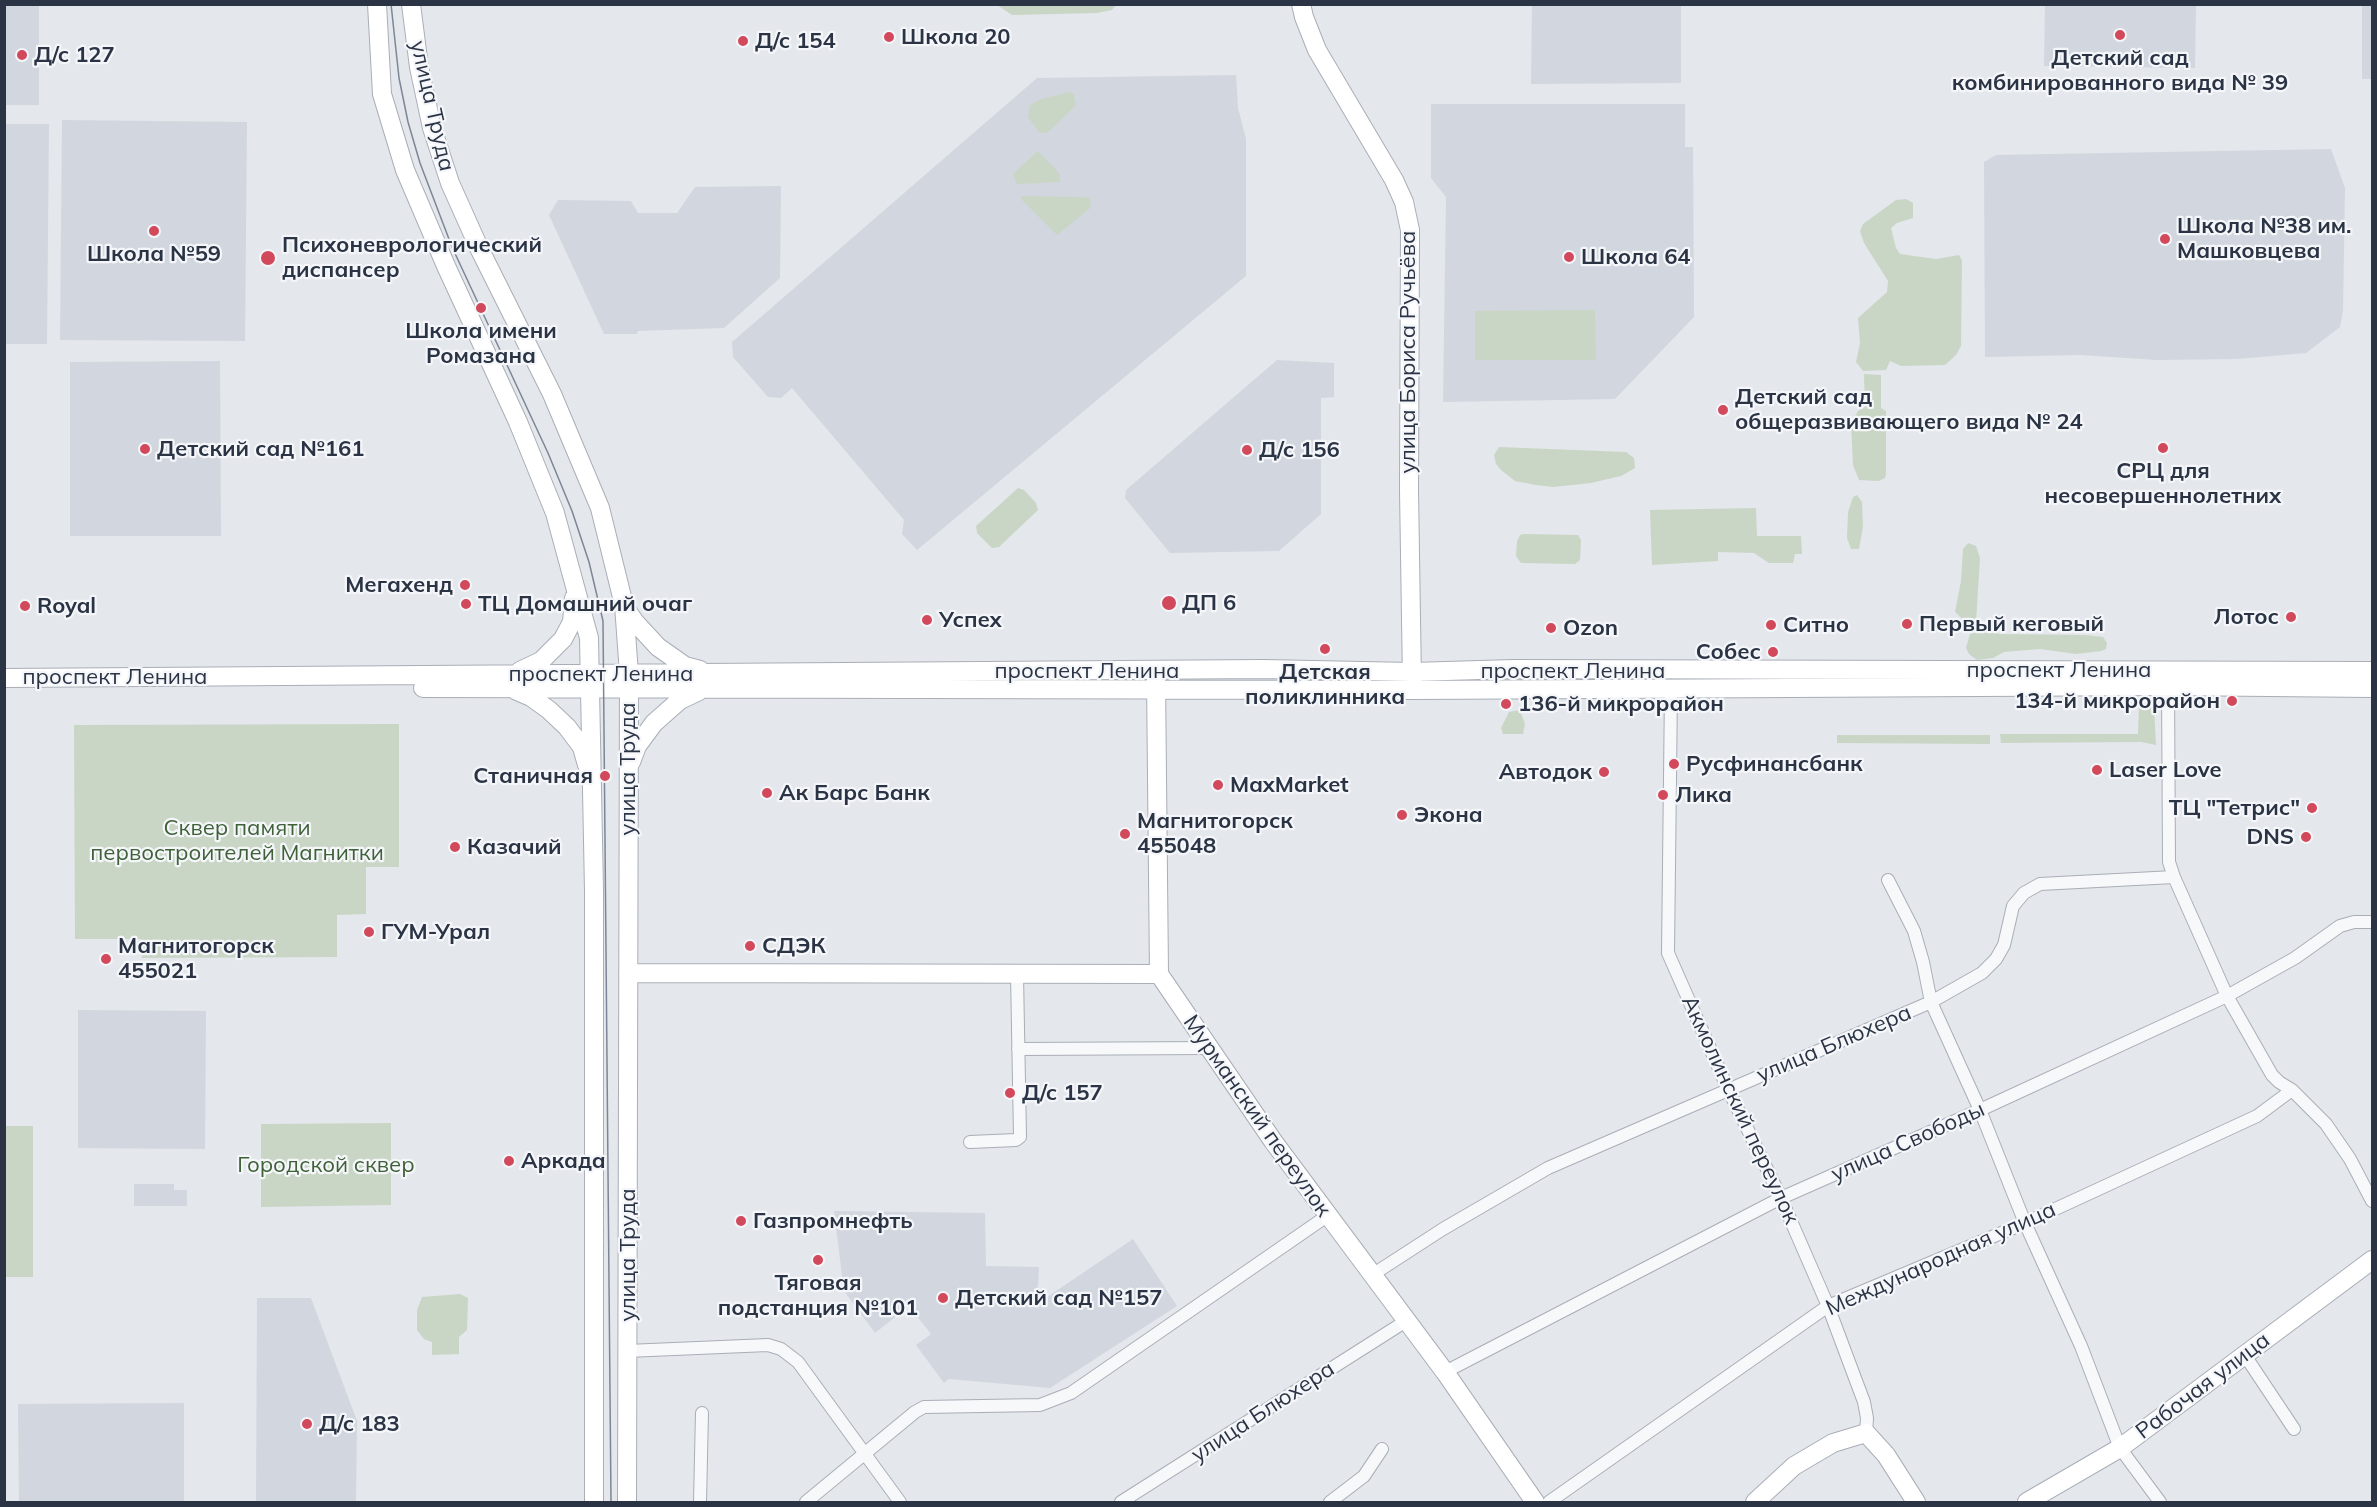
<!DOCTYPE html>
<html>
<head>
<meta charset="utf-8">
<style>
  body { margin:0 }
  #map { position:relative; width:2377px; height:1507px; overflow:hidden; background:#e4e7ec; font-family:Mulish,sans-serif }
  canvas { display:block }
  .frame { position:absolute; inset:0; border:6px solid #2b3445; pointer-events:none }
</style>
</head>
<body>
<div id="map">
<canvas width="2377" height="1507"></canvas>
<div class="frame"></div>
</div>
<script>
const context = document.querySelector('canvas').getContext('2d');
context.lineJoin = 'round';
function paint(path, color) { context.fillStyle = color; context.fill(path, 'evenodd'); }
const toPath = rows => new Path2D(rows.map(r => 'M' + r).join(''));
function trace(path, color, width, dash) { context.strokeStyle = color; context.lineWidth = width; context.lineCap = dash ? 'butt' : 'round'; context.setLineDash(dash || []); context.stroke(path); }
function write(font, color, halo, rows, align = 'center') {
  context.font = font + ' Mulish,sans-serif'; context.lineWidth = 4.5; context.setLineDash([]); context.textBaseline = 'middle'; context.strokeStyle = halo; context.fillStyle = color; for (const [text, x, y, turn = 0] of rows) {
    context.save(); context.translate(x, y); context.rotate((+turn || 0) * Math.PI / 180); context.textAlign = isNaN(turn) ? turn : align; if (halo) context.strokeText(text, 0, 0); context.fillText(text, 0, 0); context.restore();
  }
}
const built = toPath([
  [5,4,39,5,39,105,5,105],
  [1532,5,1681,5,1681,83,1531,84],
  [2045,5,2196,5,2195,68,2044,66],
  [2362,5,2372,5,2372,79,2362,79],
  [1236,75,1238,108,1246,139,1246,276,917,550,902,534,904,520,792,388,781,398,768,397,733,357,732,342,1037,78],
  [1431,104,1685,104,1685,147,1693,147,1694,317,1615,399,1443,402,1446,197,1431,178],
  [62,120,247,122,245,341,60,340],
  [4,124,49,124,47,344,5,344],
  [2331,149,2345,188,2343,310,2340,327,2306,353,2237,359,2157,360,2080,355,1985,357,1984,162,1996,155],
  [781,186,780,278,724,328,638,331,637,334,604,334,549,215,558,200,631,201,638,213,677,213,695,187],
  [1277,360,1334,363,1334,397,1321,398,1321,514,1279,551,1170,553,1125,498,1126,490],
  [220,361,221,536,70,536,70,362],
  [78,1010,206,1011,205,1149,78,1148],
  [134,1184,174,1184,174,1190,187,1190,187,1206,134,1206],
  [834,1211,985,1213,986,1266,1039,1267,1037,1304,1133,1239,1177,1306,1050,1388,949,1379,944,1383,916,1345,931,1334,909,1306,875,1333,844,1291],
  [257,1298,311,1298,357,1421,356,1502,256,1502],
  [184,1403,184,1502,19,1502,18,1404]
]);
const green = toPath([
  [997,5,1116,5,1112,10,1097,13,1012,15],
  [1070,92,1074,95,1076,105,1047,133,1039,132,1028,117,1030,105,1041,99],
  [1038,151,1060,174,1060,182,1017,184,1013,174],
  [1021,196,1079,197,1089,198,1091,203,1089,209,1057,235,1022,200],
  [1906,199,1913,203,1913,218,1897,223,1891,228,1896,248,1900,254,1936,259,1959,255,1962,260,1961,346,1956,355,1945,365,1901,366,1890,361,1886,370,1863,371,1856,362,1860,343,1858,318,1887,292,1888,281,1864,243,1860,231,1863,224,1896,200],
  [1595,310,1596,360,1475,360,1475,311],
  [1864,374,1881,375,1881,408,1886,411,1886,474,1885,478,1879,481,1859,480,1853,465,1851,423,1858,411,1865,407],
  [1499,447,1626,452,1634,458,1635,468,1621,476,1591,483,1553,487,1536,485,1515,481,1501,470,1496,464,1494,455],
  [1018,488,1024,490,1036,503,1038,510,999,547,992,548,977,533,976,526],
  [1857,495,1862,502,1863,527,1859,549,1851,549,1847,538,1848,512,1853,497],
  [1756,508,1757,536,1801,536,1802,554,1795,554,1793,563,1769,563,1754,553,1718,552,1718,561,1652,565,1650,510],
  [1524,534,1578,535,1581,540,1580,560,1575,564,1521,563,1516,556,1517,541,1520,535],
  [1968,543,1976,546,1980,558,1976,623,1967,623,1955,612,1961,581,1963,549],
  [1983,630,1994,630,1999,634,2085,635,2103,637,2107,643,2106,649,2101,651,2076,654,2040,649,2004,652,1993,658,1977,660,1969,654,1966,648,1970,634],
  [2139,706,2154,706,2156,745,2141,742,2001,743,2000,734,2138,734],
  [1520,710,1525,724,1523,734,1503,734,1501,728,1509,712],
  [399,724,399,867,366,867,366,914,337,915,337,957,142,958,141,939,75,939,74,725],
  [1837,735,1990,735,1990,744,1837,743],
  [391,1123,391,1205,261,1207,261,1124],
  [4,1126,33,1126,33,1277,5,1277],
  [460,1294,468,1298,467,1330,459,1337,459,1354,432,1355,432,1342,424,1339,417,1330,417,1310,422,1297]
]);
const street = toPath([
  [2168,686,2169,862,2174,877,2227,996,2272,1075,2279,1082,2292,1090,2326,1124,2350,1159,2372,1201],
  [1671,690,1668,953,1728,1089,1781,1198,1828,1306,1864,1402,1867,1418,1866,1433],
  [1888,880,1914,931,1923,962,1931,1002,1980,1110,2025,1223,2081,1346,2120,1448,2160,1502],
  [1018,1049,1209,1048],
  [970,1142,1016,1140,1020,1137,1017,974],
  [1372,1275,1443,1229,1548,1168,1931,1002,1982,973,1996,959,2004,945,2013,906,2024,893,2040,884,2174,877],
  [627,1351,768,1345,781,1349,798,1362,900,1502],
  [2244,1354,2294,1429],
  [1445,1372,1781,1198,1980,1110,2227,996,2295,958,2340,926,2354,922,2372,922],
  [700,1502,702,1413],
  [806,1502,915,1412,924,1407,1040,1405,1071,1393,1327,1216],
  [1121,1502,1406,1321],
  [1330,1502,1364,1476,1382,1449],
  [1549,1502,1828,1306,2025,1223,2257,1116,2292,1090]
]);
const secondary = toPath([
  [377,4,382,94,405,170,446,266,518,422,555,513,589,638,594,891,594,1502],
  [411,4,419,67,432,128,450,183,480,250,552,394,600,508,624,605,629,674,627,1502],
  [1301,4,1304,17,1317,50,1394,180,1404,202,1410,230,1409,490,1412,682],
  [626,609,634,621,658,647,685,666,700,670],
  [520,671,541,661,563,639,572,622,574,598],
  [4,678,1263,669,1412,672,1514,669,2372,671],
  [1156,678,1159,974,1273,1141,1445,1372,1535,1502],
  [423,688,1411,690,2168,686,2372,688],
  [515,690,531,697,549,710,567,727,582,747,587,765],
  [631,762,637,746,654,723,680,700,699,691],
  [628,973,1159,974],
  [1755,1502,1794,1466,1833,1443,1866,1433,1886,1455,1916,1502],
  [2027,1502,2120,1448,2372,1260]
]);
const tram = toPath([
  [391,4,399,78,408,122,420,163,452,247,548,453,572,511,589,562,603,621,611,1502]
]);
const markers = [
  [2120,35,6,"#d1495b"],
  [889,37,6,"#d1495b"],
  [743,41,6,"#d1495b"],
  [22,55,6,"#d1495b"],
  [154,231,6,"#d1495b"],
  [2165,239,6,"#d1495b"],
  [1569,257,6,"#d1495b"],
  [268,258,8,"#d1495b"],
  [481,308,6,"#d1495b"],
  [1723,410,6,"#d1495b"],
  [2163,448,6,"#d1495b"],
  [145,449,6,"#d1495b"],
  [1247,450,6,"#d1495b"],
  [465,585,6,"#d1495b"],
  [1169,603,8,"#d1495b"],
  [466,604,6,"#d1495b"],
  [25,606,6,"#d1495b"],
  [2291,617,6,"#d1495b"],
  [927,620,6,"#d1495b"],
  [1907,624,6,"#d1495b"],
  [1771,625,6,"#d1495b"],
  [1551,628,6,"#d1495b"],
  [1325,649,6,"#d1495b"],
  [1773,652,6,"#d1495b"],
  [2232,701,6,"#d1495b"],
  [1506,704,6,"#d1495b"],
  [1674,764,6,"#d1495b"],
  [2097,770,6,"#d1495b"],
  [1604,772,6,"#d1495b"],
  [605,776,6,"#d1495b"],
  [1218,785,6,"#d1495b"],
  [767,793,6,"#d1495b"],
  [1663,795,6,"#d1495b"],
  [2312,808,6,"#d1495b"],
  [1402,815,6,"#d1495b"],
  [1125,834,6,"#d1495b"],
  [2306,837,6,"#d1495b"],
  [455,847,6,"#d1495b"],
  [369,932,6,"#d1495b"],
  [750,946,6,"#d1495b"],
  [106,959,6,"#d1495b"],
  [1010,1093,6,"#d1495b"],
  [509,1161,6,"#d1495b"],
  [741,1221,6,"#d1495b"],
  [818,1260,6,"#d1495b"],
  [943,1298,6,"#d1495b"],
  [307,1424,6,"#d1495b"]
];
const poiNames = [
  ["Школа 20",901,37],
  ["Д/с 154",755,41],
  ["Д/с 127",34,55],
  ["Детский сад",2120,58,"center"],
  ["комбинированного вида № 39",2120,83,"center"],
  ["Школа №38 им.",2177,226],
  ["Машковцева",2177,251],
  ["Психоневрологический",282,245],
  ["диспансер",282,270],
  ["Школа №59",154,254,"center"],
  ["Школа 64",1581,257],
  ["Школа имени",481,331,"center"],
  ["Ромазана",481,356,"center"],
  ["Детский сад",1735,397],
  ["общеразвивающего вида № 24",1735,422],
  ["Детский сад №161",157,449],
  ["Д/с 156",1259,450],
  ["СРЦ для",2163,471,"center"],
  ["несовершеннолетних",2163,496,"center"],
  ["Мегахенд",453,585,"right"],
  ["ДП 6",1182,603],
  ["ТЦ Домашний очаг",478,604],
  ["Royal",37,606],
  ["Лотос",2279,617,"right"],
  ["Успех",939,620],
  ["Первый кеговый",1919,624],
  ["Ситно",1783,625],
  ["Ozon",1563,628],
  ["Собес",1761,652,"right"],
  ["Детская",1325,672,"center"],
  ["поликлинника",1325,697,"center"],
  ["134-й микрорайон",2220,701,"right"],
  ["136-й микрорайон",1518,704],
  ["Русфинансбанк",1686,764],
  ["Laser Love",2109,770],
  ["Автодок",1592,772,"right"],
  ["Станичная",593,776,"right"],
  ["MaxMarket",1230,785],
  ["Ак Барс Банк",779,793],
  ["Лика",1675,795],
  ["ТЦ \"Тетрис\"",2300,808,"right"],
  ["Экона",1414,815],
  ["Магнитогорск",1137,821],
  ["455048",1137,846],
  ["DNS",2294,837,"right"],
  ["Казачий",467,847],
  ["ГУМ-Урал",381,932],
  ["Магнитогорск",118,946],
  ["455021",118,971],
  ["СДЭК",762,946],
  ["Д/с 157",1022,1093],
  ["Аркада",521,1161],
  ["Газпромнефть",753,1221],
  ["Тяговая",818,1283,"center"],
  ["подстанция №101",818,1308,"center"],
  ["Детский сад №157",955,1298],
  ["Д/с 183",319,1424]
];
const streetNames = [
  ["улица Труда",432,106,77],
  ["улица Бориса Ручьёва",1408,352,-90],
  ["проспект Ленина",2059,670],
  ["проспект Ленина",1087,671],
  ["проспект Ленина",1573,671],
  ["проспект Ленина",601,674],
  ["проспект Ленина",115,677],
  ["улица Труда",628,769,-90],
  ["улица Блюхера",1834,1044,-23],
  ["Акмолинский переулок",1740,1110,65],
  ["Мурманский переулок",1257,1116,55],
  ["улица Свободы",1908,1142,-24],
  ["улица Труда",628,1255,-90],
  ["Международная улица",1941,1259,-24],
  ["Рабочая улица",2203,1386,-37],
  ["улица Блюхера",1263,1412,-33]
];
const parkNames = [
  ["Сквер памяти",237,828],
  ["первостроителей Магнитки",237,853],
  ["Городской сквер",326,1165]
];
paint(built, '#d2d6de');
paint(green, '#c9d6c5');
trace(street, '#a9aeb7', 14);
trace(secondary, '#a9aeb7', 20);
trace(street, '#f7f8fa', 12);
trace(secondary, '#fff', 18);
trace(tram, '#7d8696', 1.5);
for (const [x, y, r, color] of markers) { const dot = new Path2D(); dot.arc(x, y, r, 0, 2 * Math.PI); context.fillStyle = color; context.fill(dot); trace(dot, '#f4f6f9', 2); }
write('bold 22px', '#2b3445', '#f4f6f9', poiNames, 'left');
write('22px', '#2b3445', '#f4f6f9', streetNames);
write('22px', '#3f6138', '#f4f6f9', parkNames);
</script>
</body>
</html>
